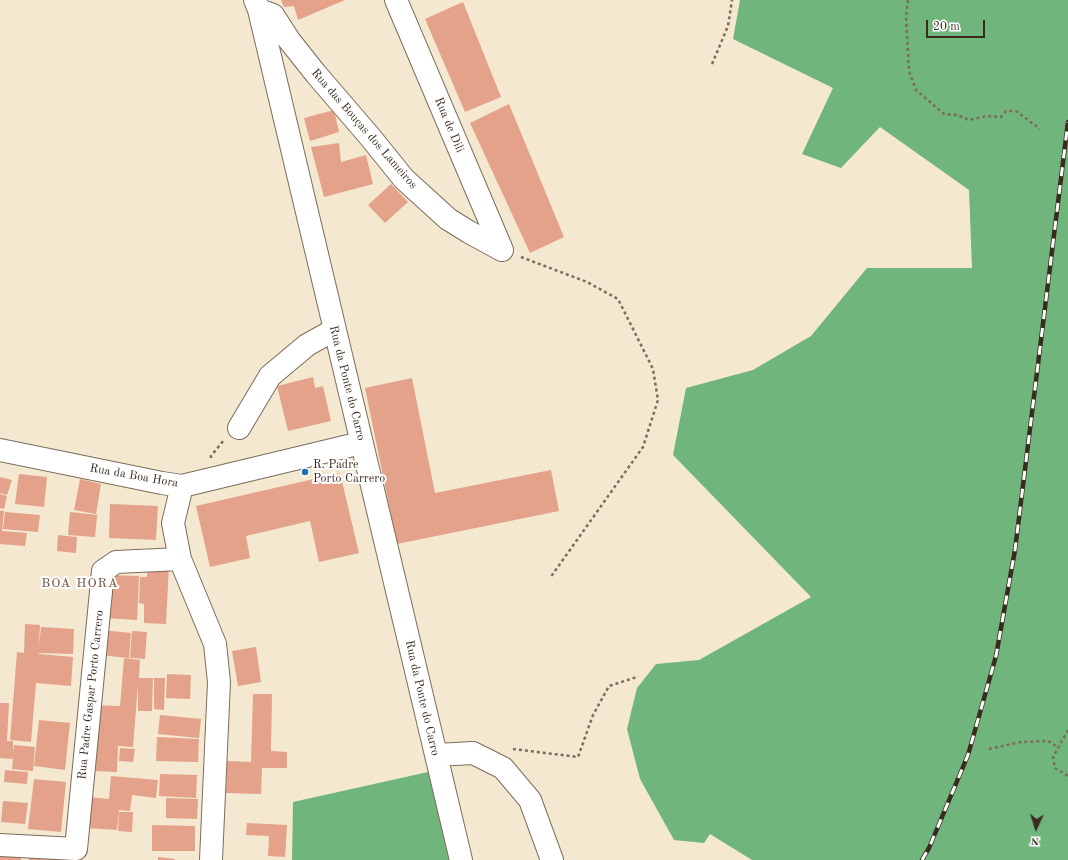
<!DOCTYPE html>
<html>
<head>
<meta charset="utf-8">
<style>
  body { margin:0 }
  #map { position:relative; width:1068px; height:860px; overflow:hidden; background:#f4e8d0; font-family:"Old Standard TT",serif }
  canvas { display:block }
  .north { position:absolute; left:1016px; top:808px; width:40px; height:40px; -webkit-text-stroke:3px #fff; paint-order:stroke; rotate:184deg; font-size:11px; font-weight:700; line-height:16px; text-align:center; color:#3b2a1e }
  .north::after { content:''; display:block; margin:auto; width:14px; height:18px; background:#3b2a1e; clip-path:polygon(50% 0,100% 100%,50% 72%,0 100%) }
  .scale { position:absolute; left:926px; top:20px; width:59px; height:18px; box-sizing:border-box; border:2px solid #3b2a1e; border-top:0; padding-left:5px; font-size:12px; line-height:14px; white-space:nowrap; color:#3b2a1e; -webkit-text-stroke:3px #fff; paint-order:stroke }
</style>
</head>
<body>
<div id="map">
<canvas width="1068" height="860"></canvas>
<div class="north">N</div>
<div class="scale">20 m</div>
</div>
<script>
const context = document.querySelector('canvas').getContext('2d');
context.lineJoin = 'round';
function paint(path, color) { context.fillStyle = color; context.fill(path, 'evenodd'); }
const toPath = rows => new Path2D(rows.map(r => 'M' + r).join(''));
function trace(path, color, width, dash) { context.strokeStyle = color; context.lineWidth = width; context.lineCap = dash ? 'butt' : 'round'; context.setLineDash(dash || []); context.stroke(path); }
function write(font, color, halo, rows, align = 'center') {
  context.font = font + ' "Old Standard TT",serif'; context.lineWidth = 4; context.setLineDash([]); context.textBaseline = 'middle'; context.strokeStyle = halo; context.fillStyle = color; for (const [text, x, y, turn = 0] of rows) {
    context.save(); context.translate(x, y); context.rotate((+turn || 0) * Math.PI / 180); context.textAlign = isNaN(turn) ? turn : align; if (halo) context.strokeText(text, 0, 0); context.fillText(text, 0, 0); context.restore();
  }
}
const forest = toPath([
  [740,0,1068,0,1068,860,752,860,710,834,704,843,674,840,640,779,627,729,637,688,656,664,699,660,811,597,673,455,686,388,753,370,811,336,867,268,972,268,969,190,880,127,841,168,802,154,833,88,733,39],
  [428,772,451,860,292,860,293,802]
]);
const building = toPath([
  [281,0,345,0,298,20,294,6,284,7],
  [463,2,501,97,465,112,425,19],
  [509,104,564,237,530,253,470,123],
  [334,110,339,132,310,141,304,118],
  [339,143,341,162,366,155,373,184,324,197,311,147],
  [391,184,408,202,385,223,368,205],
  [313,377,315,388,323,386,331,421,288,431,277,386],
  [412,378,435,493,551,470,559,511,397,544,365,388],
  [340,473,359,553,319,562,310,521,246,536,250,558,210,567,196,506],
  [19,474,47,477,44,507,15,504],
  [0,477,12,480,7,495,0,493],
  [80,479,101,484,96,514,74,510],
  [0,494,7,496,4,509,0,508],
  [110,504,158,506,156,540,109,538],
  [0,511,4,511,2,531,27,533,25,546,0,544],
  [5,512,40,515,38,532,3,529],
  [70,512,98,515,97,516,95,537,68,535],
  [58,535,77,537,76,553,57,551],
  [148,565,169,566,166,624,144,623,144,604,139,603,140,577,147,577],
  [107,575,139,576,137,620,104,618],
  [25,624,40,625,39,646,41,627,74,629,73,654,39,653,39,654,73,657,71,686,36,683,31,742,10,740,17,652,24,653],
  [102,630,131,633,129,658,100,655],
  [132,631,147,632,145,659,130,658],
  [256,647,261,682,238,686,232,651],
  [124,658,140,660,139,678,153,678,152,711,138,711,138,685,133,747,118,746,117,772,95,771,96,747,93,705,120,706],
  [167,674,191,675,190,699,166,698],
  [154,678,165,678,164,710,154,709],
  [253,694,272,694,271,751,287,752,287,768,262,768,261,794,226,793,227,761,251,762],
  [0,703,9,703,7,741,13,741,13,753,14,745,35,747,33,771,12,769,13,759,0,758],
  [160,715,201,719,199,738,158,734],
  [39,720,70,723,65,770,34,766],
  [157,737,199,739,198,762,156,761],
  [120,748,135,749,133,762,119,761],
  [5,770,28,772,27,784,4,782],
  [160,774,197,775,196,798,159,796],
  [111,776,158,780,156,798,132,795,130,811,119,810,117,830,85,828,88,797,109,799],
  [34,779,66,782,61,832,28,829],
  [166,798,198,799,197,819,166,818],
  [3,801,28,803,25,824,1,822],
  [119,812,133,812,132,832,118,831],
  [247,823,287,825,285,857,268,856,269,836,246,835],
  [152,825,195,826,195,851,152,851],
  [0,854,21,858,21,860,0,860],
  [30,854,81,859,81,860,29,860],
  [158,857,175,859,175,860,158,860]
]);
const path = toPath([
  [908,0,906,17,909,71,916,90,944,114,957,115,969,120,987,116,1001,117,1006,111,1016,111,1040,129],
  [712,64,728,26,732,0],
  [521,257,587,282,618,299,653,369,658,400,643,447,550,578],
  [211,458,211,456,224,440],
  [1068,730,1053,757,1055,768,1068,776],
  [513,749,578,757,593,715,609,686,637,677],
  [989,749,1021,742,1048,741,1058,747]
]);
const minor = toPath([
  [255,0,259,10,461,860],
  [396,0,502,250],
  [259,10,273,15,289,40,316,74,371,138,404,179,448,219,469,232,502,250],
  [239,428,270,376,307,345,334,330],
  [0,450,162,483,182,486,361,443],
  [180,559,215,644,219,682,211,860],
  [436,755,473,753,503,768,530,800,552,860],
  [0,845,76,849,103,571,116,562,180,559,173,523,182,486]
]);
const rail = toPath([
  [922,860,929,848,968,755,996,656,1015,550,1068,122]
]);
const markers = [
  [305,472,4,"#1f6fb2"]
];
const streetNames = [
  ["Rua de Dili",449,125,67],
  ["Rua das Bouças dos Lameiros",364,129,49],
  ["Rua da Ponte do Carro",347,383,76],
  ["Rua da Boa Hora",134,476,10],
  ["Rua Padre Gaspar Porto Carrero",91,695,-84],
  ["Rua da Ponte do Carro",422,698,77]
];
const poiNames = [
  ["R. Padre",313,465],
  ["Porto Carrero",313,479]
];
const neighbourhoodNames = [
  ["BOA HORA",80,584]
];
paint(forest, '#70b67c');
paint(building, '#e3a289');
trace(minor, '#7c6c5c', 24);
trace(path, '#7c6c5c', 2.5, [3, 3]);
trace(minor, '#fff', 22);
trace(rail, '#3b2a1e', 4.5);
trace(rail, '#fff', 3, [9]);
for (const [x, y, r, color] of markers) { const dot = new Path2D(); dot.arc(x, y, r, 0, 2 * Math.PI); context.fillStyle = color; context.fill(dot); trace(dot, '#fff', 1.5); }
write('12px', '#3b2a1e', '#fff', streetNames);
write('12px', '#3b2a1e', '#fff', poiNames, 'left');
context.letterSpacing = '1px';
write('13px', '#765443', '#fff', neighbourhoodNames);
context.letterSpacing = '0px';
</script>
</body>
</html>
